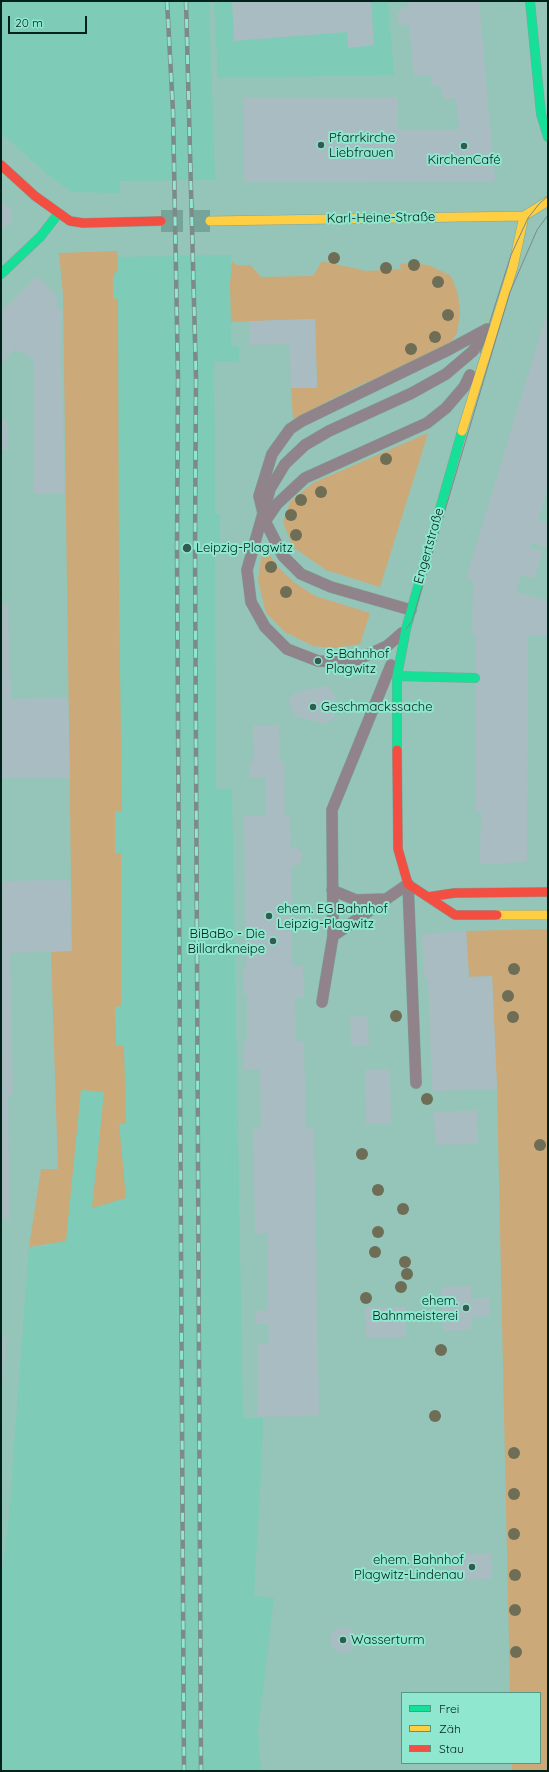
<!DOCTYPE html>
<html>
<head>
<meta charset="utf-8">
<style>
  body { margin:0 }
  #map { position:relative; width:549px; height:1772px; overflow:hidden; background:#95c5b8; font-family:Quicksand,sans-serif }
  canvas { display:block }
  .frame { position:absolute; inset:0; border:2px solid #00221a; pointer-events:none }
  .legend { position:absolute; left:401px; top:1692px; width:140px; height:72px; box-sizing:border-box; background:#8ee7ce; border:1px solid #559886; margin:0; padding:5px 7px; list-style:none; font-size:12px; color:#00221a }
  .legend li { display:flex; align-items:center; gap:8px; height:20px }
  .legend b { width:20px; border:1px solid #559886 }
  .scale { position:absolute; left:8px; top:16px; width:79px; height:18px; box-sizing:border-box; border:2px solid #00221a; border-top:0; padding-left:5px; font-size:12px; line-height:14px; white-space:nowrap; color:#00221a; -webkit-text-stroke:3px #8ee7ce; paint-order:stroke }
</style>
</head>
<body>
<div id="map">
<canvas width="549" height="1772"></canvas>
<div class="frame"></div>
<ul class="legend">
<li><b style="height:5px;background:#16e098"></b>Frei</li>
<li><b style="height:5px;background:#ffcf43"></b>Zäh</li>
<li><b style="height:5px;background:#f24e42"></b>Stau</li>
</ul>
<div class="scale">20 m</div>
</div>
<script>
const context = document.querySelector('canvas').getContext('2d');
context.lineJoin = 'round';
function paint(path, color) { context.fillStyle = color; context.fill(path, 'evenodd'); }
const toPath = rows => new Path2D(rows.map(r => 'M' + r).join(''));
function trace(path, color, width, dash) { context.strokeStyle = color; context.lineWidth = width; context.lineCap = dash ? 'butt' : 'round'; context.setLineDash(dash || []); context.stroke(path); }
function write(font, color, halo, rows, align = 'center') {
  context.font = font + ' Quicksand,sans-serif'; context.lineWidth = 4; context.setLineDash([]); context.textBaseline = 'middle'; context.strokeStyle = halo; context.fillStyle = color; for (const [text, x, y, turn = 0] of rows) {
    context.save(); context.translate(x, y); context.rotate((+turn || 0) * Math.PI / 180); context.textAlign = isNaN(turn) ? turn : align; if (halo) context.strokeText(text, 0, 0); context.fillText(text, 0, 0); context.restore();
  }
}
const built = toPath([
  [1,1,209,1,215,180,120,181,120,193,72,192,52,178,1,133],
  [214,1,388,1,394,75,218,78],
  [231,255,231,346,239,347,239,362,214,362,215,514,220,514,220,545,215,545,216,789,232,789,243,1418,263,1418,262,1455,254,1596,274,1598,258,1730,261,1771,1,1771,1,1580,8,1527,29,1247,48,1246,58,1169,91,765,107,257]
]);
const green = toPath([
  [117,251,118,270,113,276,113,298,118,299,119,601,122,811,115,811,115,853,121,853,121,1006,115,1007,116,1045,124,1045,126,1123,119,1124,126,1198,92,1208,104,1092,81,1090,66,1241,29,1247,41,1169,58,1169,51,952,72,951,63,294,59,253],
  [232,261,238,266,250,265,261,277,313,276,322,261,366,271,401,269,400,264,415,263,431,266,451,276,458,294,460,314,457,333,449,345,356,387,293,419,291,388,317,387,315,319,231,322,230,284],
  [428,433,380,587,326,570,293,547,283,522,290,502,313,483],
  [263,545,277,566,295,583,315,596,370,613,360,644,335,648,313,646,285,632,266,613,258,580],
  [548,929,548,1771,512,1771,512,1763,540,1763,540,1693,510,1693,497,1089,492,976,469,977,466,931]
]);
const building = toPath([
  [232,1,371,1,374,45,348,48,347,32,234,41],
  [407,1,479,1,495,181,244,182,244,98,398,97,398,129,459,129,456,98,443,100,441,85,431,86,431,75,414,76,409,24,403,26,398,21,397,15,402,8,408,8],
  [1,201,11,210,12,221,1,231],
  [37,276,59,299,54,304,62,311,61,357,65,494,33,494,33,358,15,349,1,364,1,312],
  [548,309,548,487,538,520,548,523,548,548,531,543,530,548,543,551,534,579,521,575,516,592,548,601,548,636,528,635,527,862,480,864,481,811,476,811,476,634,472,634,473,580,466,578],
  [315,319,317,388,291,388,290,344,250,345,250,321],
  [1,419,7,419,8,450,1,450],
  [1,604,8,604,11,699,68,698,70,778,1,778],
  [327,686,333,693,337,703,336,712,332,720,325,724,295,716,289,703,291,697,296,692],
  [253,725,279,725,280,762,284,761,285,815,290,815,291,847,296,847,302,852,302,860,297,866,291,866,292,966,303,966,304,998,295,998,296,1041,304,1041,306,1128,314,1127,319,1416,258,1417,257,1344,269,1344,268,1324,256,1324,256,1311,268,1310,267,1233,255,1233,253,1128,261,1128,260,1069,244,1069,244,1042,247,1042,247,994,243,994,243,967,246,967,244,816,266,815,265,778,250,778,250,762,254,762],
  [70,880,71,951,10,953,13,1095,8,1095,10,1219,1,1220,1,881],
  [466,931,469,977,492,976,497,1089,432,1091,428,978,424,978,422,934],
  [368,1016,369,1045,351,1046,350,1017],
  [365,1069,390,1069,391,1123,366,1124],
  [477,1110,478,1144,435,1145,434,1112],
  [471,1286,471,1299,489,1298,490,1316,472,1317,472,1330,443,1331,441,1287],
  [365,1307,405,1307,406,1337,366,1338],
  [7,1336,3,1380,1,1380,1,1337],
  [451,1554,491,1554,492,1579,452,1580],
  '330 1640a13 13 0 1 1 26 0a13 13 0 1 1-26 0Z'
]);
const secondaryTunnel = toPath([
  [161,221,210,221]
]);
const lane = toPath([
  [264,523,277,504,305,478,427,423,446,408,464,387,470,375],
  [411,610,331,587,301,574,283,556,265,521,259,496,272,454,290,429,302,421,450,349,487,329],
  [402,633,387,646,352,662,318,661,287,649,265,627,251,602,247,570,270,489,285,464,305,445,329,431,412,393,446,374,473,351,483,336],
  [408,884,416,1083],
  [332,890,356,900,387,899],
  [333,936,332,810,391,665],
  [322,1002,333,936,408,884]
]);
const fast = toPath([
  [530,1,541,114,548,137],
  [1,274,41,236,58,214],
  [397,676,475,678],
  [397,750,397,676,406,629,462,431]
]);
const slow = toPath([
  [210,221,524,216,548,201],
  [462,431,513,267,524,216],
  [497,915,548,915]
]);
const jam = toPath([
  [1,165,35,196,70,221,83,223,161,221],
  [397,750,398,849,408,884,455,915,497,915],
  [428,897,454,893,548,892]
]);
const tram = toPath([
  [480,353,511,255,528,218,539,204,548,196],
  [406,629,412,621,510,292,537,230,548,215]
]);
const rail = toPath([
  [167,1,173,111,178,378,177,548,184,1771],
  [186,1,196,378,195,547,201,1771]
]);
const trees = [
  [334,258],
  [414,265],
  [386,268],
  [438,282],
  [448,315],
  [435,337],
  [411,349],
  [386,459],
  [321,492],
  [301,500],
  [291,515],
  [296,535],
  [271,567],
  [286,592],
  [514,969],
  [508,996],
  [396,1016],
  [513,1017],
  [427,1099],
  [540,1145],
  [362,1154],
  [378,1190],
  [403,1209],
  [378,1232],
  [375,1252],
  [405,1262],
  [407,1274],
  [401,1287],
  [366,1298],
  [441,1350],
  [435,1416],
  [514,1453],
  [514,1494],
  [514,1534],
  [515,1575],
  [515,1610],
  [516,1652]
];
const markers = [
  [321,145,4,"#345b51"],
  [464,146,4,"#345b51"],
  [187,548,5,"#345b51"],
  [318,661,4,"#345b51"],
  [313,707,4,"#345b51"],
  [269,916,4,"#345b51"],
  [273,941,4,"#345b51"],
  [466,1308,4,"#345b51"],
  [472,1567,4,"#345b51"],
  [343,1640,4,"#345b51"]
];
const poiNames = [
  ["Pfarrkirche",329,138],
  ["Liebfrauen",329,153],
  ["KirchenCafé",464,160,"center"],
  ["Leipzig-Plagwitz",196,548],
  ["S-Bahnhof",326,654],
  ["Plagwitz",326,669],
  ["Geschmackssache",321,707],
  ["ehem. EG Bahnhof",277,909],
  ["Leipzig-Plagwitz",277,924],
  ["BiBaBo - Die",265,934,"right"],
  ["Billardkneipe",265,949,"right"],
  ["ehem.",458,1301,"right"],
  ["Bahnmeisterei",458,1316,"right"],
  ["ehem. Bahnhof",464,1560,"right"],
  ["Plagwitz-Lindenau",464,1575,"right"],
  ["Wasserturm",351,1640]
];
const streetNames = [
  ["Karl-Heine-Straße",381,218,-1],
  ["Engertstraße",429,546,-74]
];
paint(built, '#7ecbb7');
paint(green, '#cba979');
paint(building, '#a9bcc2');
trace(secondaryTunnel, '#77a498', 22, [22, 11]);
trace(lane, '#7ea49a', 12);
trace(fast, '#7ea49a', 10);
trace(slow, '#7ea49a', 10);
trace(jam, '#7ea49a', 10);
trace(lane, '#908389', 11);
trace(fast, '#16e098', 9);
trace(slow, '#ffcf43', 9);
trace(jam, '#f24e42', 9);
trace(tram, '#7c8a88', 1);
trace(rail, '#7c8a88', 4.5);
trace(rail, '#8ee7ce', 3, [9]);
context.fillStyle = '#6e6e56';
for (const [x, y] of trees) { context.beginPath(); context.arc(x, y, 6, 0, 2 * Math.PI); context.fill(); }
for (const [x, y, r, color] of markers) { const dot = new Path2D(); dot.arc(x, y, r, 0, 2 * Math.PI); context.fillStyle = color; context.fill(dot); trace(dot, '#8ee7ce', 1.5); }
write('13px', '#00221a', '#8ee7ce', poiNames, 'left');
write('13px', '#00221a', '#8ee7ce', streetNames);
</script>
</body>
</html>
